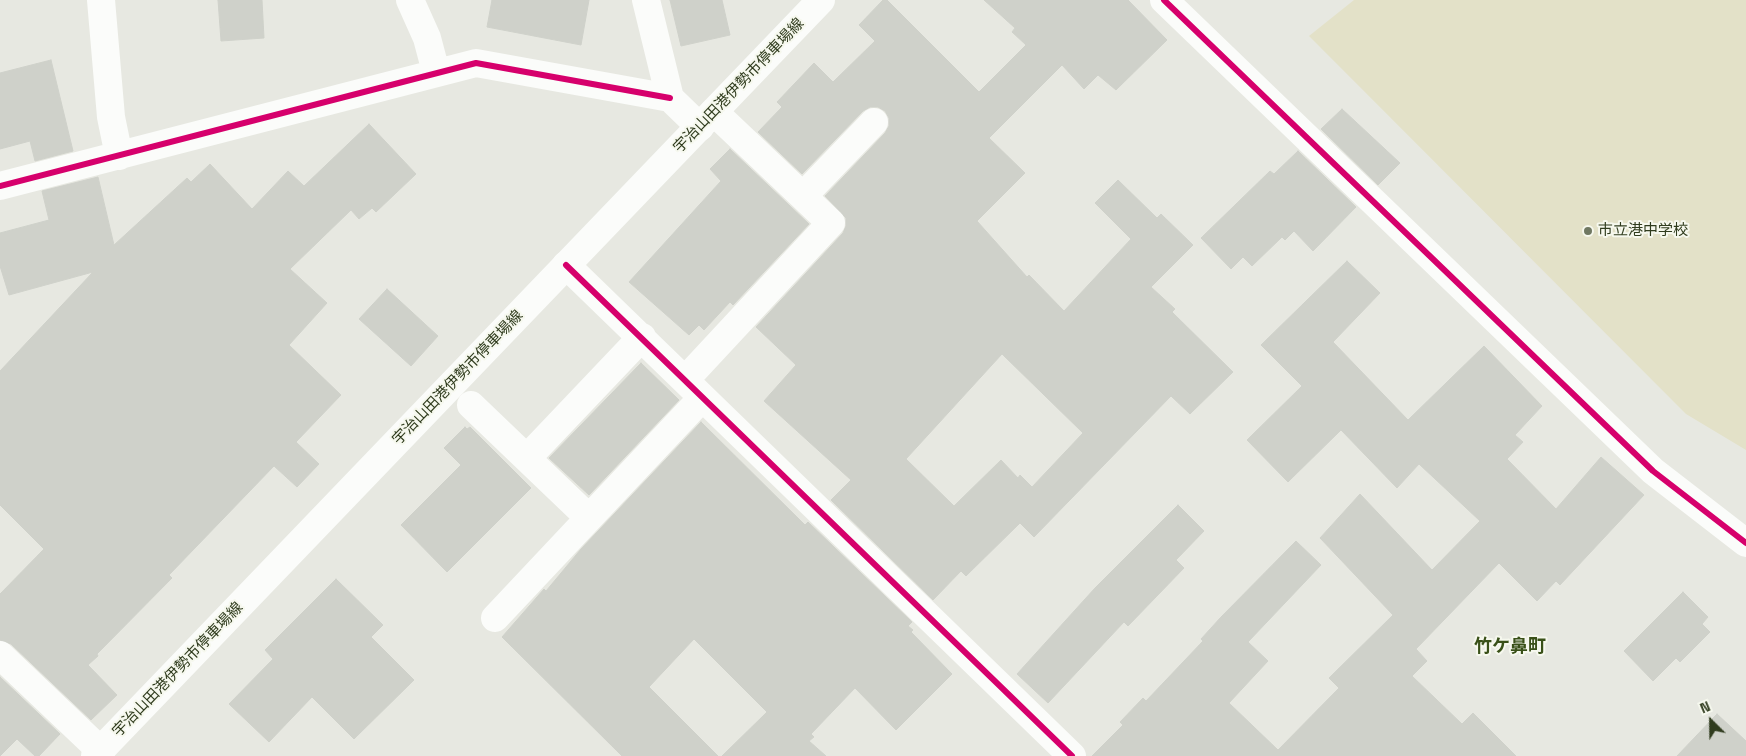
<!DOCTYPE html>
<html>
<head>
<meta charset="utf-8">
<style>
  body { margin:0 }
  #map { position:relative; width:1746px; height:756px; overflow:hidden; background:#e7e8e1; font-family:"Space Grotesk",sans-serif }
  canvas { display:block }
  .north { position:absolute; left:1686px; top:696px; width:50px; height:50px; -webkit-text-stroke:4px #f6f8ee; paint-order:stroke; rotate:337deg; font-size:14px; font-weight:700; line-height:20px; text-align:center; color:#303c1e }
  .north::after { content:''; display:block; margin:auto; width:18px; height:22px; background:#303c1e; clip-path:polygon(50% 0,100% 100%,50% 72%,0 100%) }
</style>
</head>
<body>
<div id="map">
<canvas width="1746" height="756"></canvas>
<div class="north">N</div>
</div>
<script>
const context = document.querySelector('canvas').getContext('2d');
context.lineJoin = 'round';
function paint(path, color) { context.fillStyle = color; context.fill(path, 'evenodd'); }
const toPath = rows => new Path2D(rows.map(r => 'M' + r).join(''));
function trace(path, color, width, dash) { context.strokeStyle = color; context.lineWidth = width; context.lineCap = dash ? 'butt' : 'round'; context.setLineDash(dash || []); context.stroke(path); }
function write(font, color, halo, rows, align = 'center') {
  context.font = font + ' "Space Grotesk","Noto Sans JP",sans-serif'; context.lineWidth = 4; context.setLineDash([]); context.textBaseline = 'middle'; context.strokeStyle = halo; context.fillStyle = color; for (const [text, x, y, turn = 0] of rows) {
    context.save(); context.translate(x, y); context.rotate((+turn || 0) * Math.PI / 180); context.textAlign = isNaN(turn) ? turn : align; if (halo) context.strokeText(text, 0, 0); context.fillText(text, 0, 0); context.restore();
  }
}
const green = toPath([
  [1354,0,1746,0,1746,450,1686,414,1309,36]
]);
const building = toPath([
  [218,0,262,0,264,38,221,41,218,0],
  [492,0,589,0,581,45,487,27,492,0],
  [670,0,722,0,730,35,681,46,670,0],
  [883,0,887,0,979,92,1026,45,1012,32,1015,28,984,0,1128,0,1167,40,1116,90,1098,75,1084,89,1062,65,989,138,1025,173,977,221,1027,277,1029,275,1064,311,1131,239,1095,203,1118,180,1157,218,1161,214,1193,245,1151,287,1175,309,1172,312,1233,372,1190,414,1171,396,1034,537,1020,523,966,576,961,571,933,600,831,500,851,480,764,401,796,365,756,327,843,233,846,226,846,218,825,196,885,133,889,126,889,118,885,111,878,107,870,107,863,111,802,174,758,132,782,107,777,102,814,63,833,82,875,41,859,25,883,0],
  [1002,354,1083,433,1032,487,1020,475,1018,478,1001,460,954,506,906,459,1002,354],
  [51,60,73,151,35,161,30,141,0,149,0,73,51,60],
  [1342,109,1400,163,1378,185,1321,129,1342,109],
  [369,124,416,174,376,212,372,208,359,219,351,210,290,269,327,303,289,345,341,395,296,442,319,464,297,487,274,466,169,575,172,578,97,654,98,656,88,665,117,695,91,720,11,644,0,640,0,594,44,549,0,505,0,371,93,272,9,295,0,266,0,233,49,220,42,191,98,177,114,245,187,178,191,182,210,164,252,209,288,171,304,186,369,124],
  [730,149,809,224,733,305,730,302,704,330,699,325,689,335,629,282,721,181,710,169,730,149],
  [1298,151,1356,207,1313,251,1294,231,1285,240,1282,237,1252,266,1243,257,1231,269,1201,238,1270,171,1274,174,1298,151],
  [1347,261,1380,293,1333,342,1408,420,1484,346,1542,406,1515,435,1523,442,1507,459,1556,509,1601,457,1644,495,1560,585,1556,581,1537,601,1499,563,1416,649,1427,661,1412,676,1462,724,1473,713,1516,756,1092,756,1123,725,1120,722,1143,698,1146,701,1203,641,1201,639,1221,617,1296,541,1321,565,1248,642,1268,661,1229,703,1278,750,1339,688,1329,678,1393,615,1320,538,1360,494,1432,570,1480,521,1419,464,1397,488,1341,430,1288,482,1247,440,1302,386,1261,345,1347,261],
  [387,289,438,336,411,366,359,319,387,289],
  [641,363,679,400,589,495,549,458,641,363],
  [701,422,805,525,808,522,912,622,908,626,913,630,911,632,952,674,896,730,855,688,811,734,814,737,809,741,826,756,722,756,767,712,694,639,649,687,718,756,622,756,502,637,544,589,546,591,581,549,701,422],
  [465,427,467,429,470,427,531,488,447,572,401,525,461,465,444,448,465,427],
  [1178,505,1204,531,1176,560,1184,568,1128,626,1124,622,1048,703,1017,674,1095,588,1178,505],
  [336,579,383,625,371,637,414,680,354,739,312,697,269,742,229,704,273,659,265,650,336,579],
  [1683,592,1708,617,1702,624,1710,632,1680,662,1676,658,1653,681,1624,651,1683,592],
  [0,677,60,734,39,756,35,756,17,739,0,756,0,677],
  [1717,714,1746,741,1746,756,1677,756,1717,714]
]);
const minor = toPath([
  [101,0,111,117,119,156],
  [410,0,427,38,436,72],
  [646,0,670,98,700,127],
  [1164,0,1653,471,1746,543],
  [0,186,476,63,670,98],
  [803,196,874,122],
  [566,265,1072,756],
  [685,380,831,223,714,112],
  [471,405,589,518],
  [527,458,642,337],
  [495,618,702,398],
  [0,655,101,751]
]);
const secondary = toPath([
  [95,756,821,0]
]);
const cycleway = toPath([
  [1164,0,1653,471,1746,543],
  [0,186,476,63,670,98],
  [566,265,1072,756]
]);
const markers = [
  [1588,231,5,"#707862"]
];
const streetNames = [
  ["宇治山田港伊勢市停車場線",739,86,-46],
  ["宇治山田港伊勢市停車場線",458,378,-46],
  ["宇治山田港伊勢市停車場線",178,670,-46]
];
const poiNames = [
  ["市立港中学校",1598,231]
];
const quarterNames = [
  ["竹ケ鼻町",1510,647]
];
paint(green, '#e3e1c8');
paint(building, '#cfd1ca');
trace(building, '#cfd1ca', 1);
trace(minor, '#fbfcfa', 28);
trace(secondary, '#fbfcfa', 28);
trace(cycleway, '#d6006c', 6);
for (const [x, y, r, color] of markers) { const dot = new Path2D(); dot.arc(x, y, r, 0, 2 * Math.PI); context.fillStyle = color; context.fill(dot); trace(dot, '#f6f8ee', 2); }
write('15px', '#303c1e', '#f6f8ee', streetNames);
write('15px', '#303c1e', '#f6f8ee', poiNames, 'left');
write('bold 18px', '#395018', '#f6f8ee', quarterNames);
</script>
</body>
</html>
